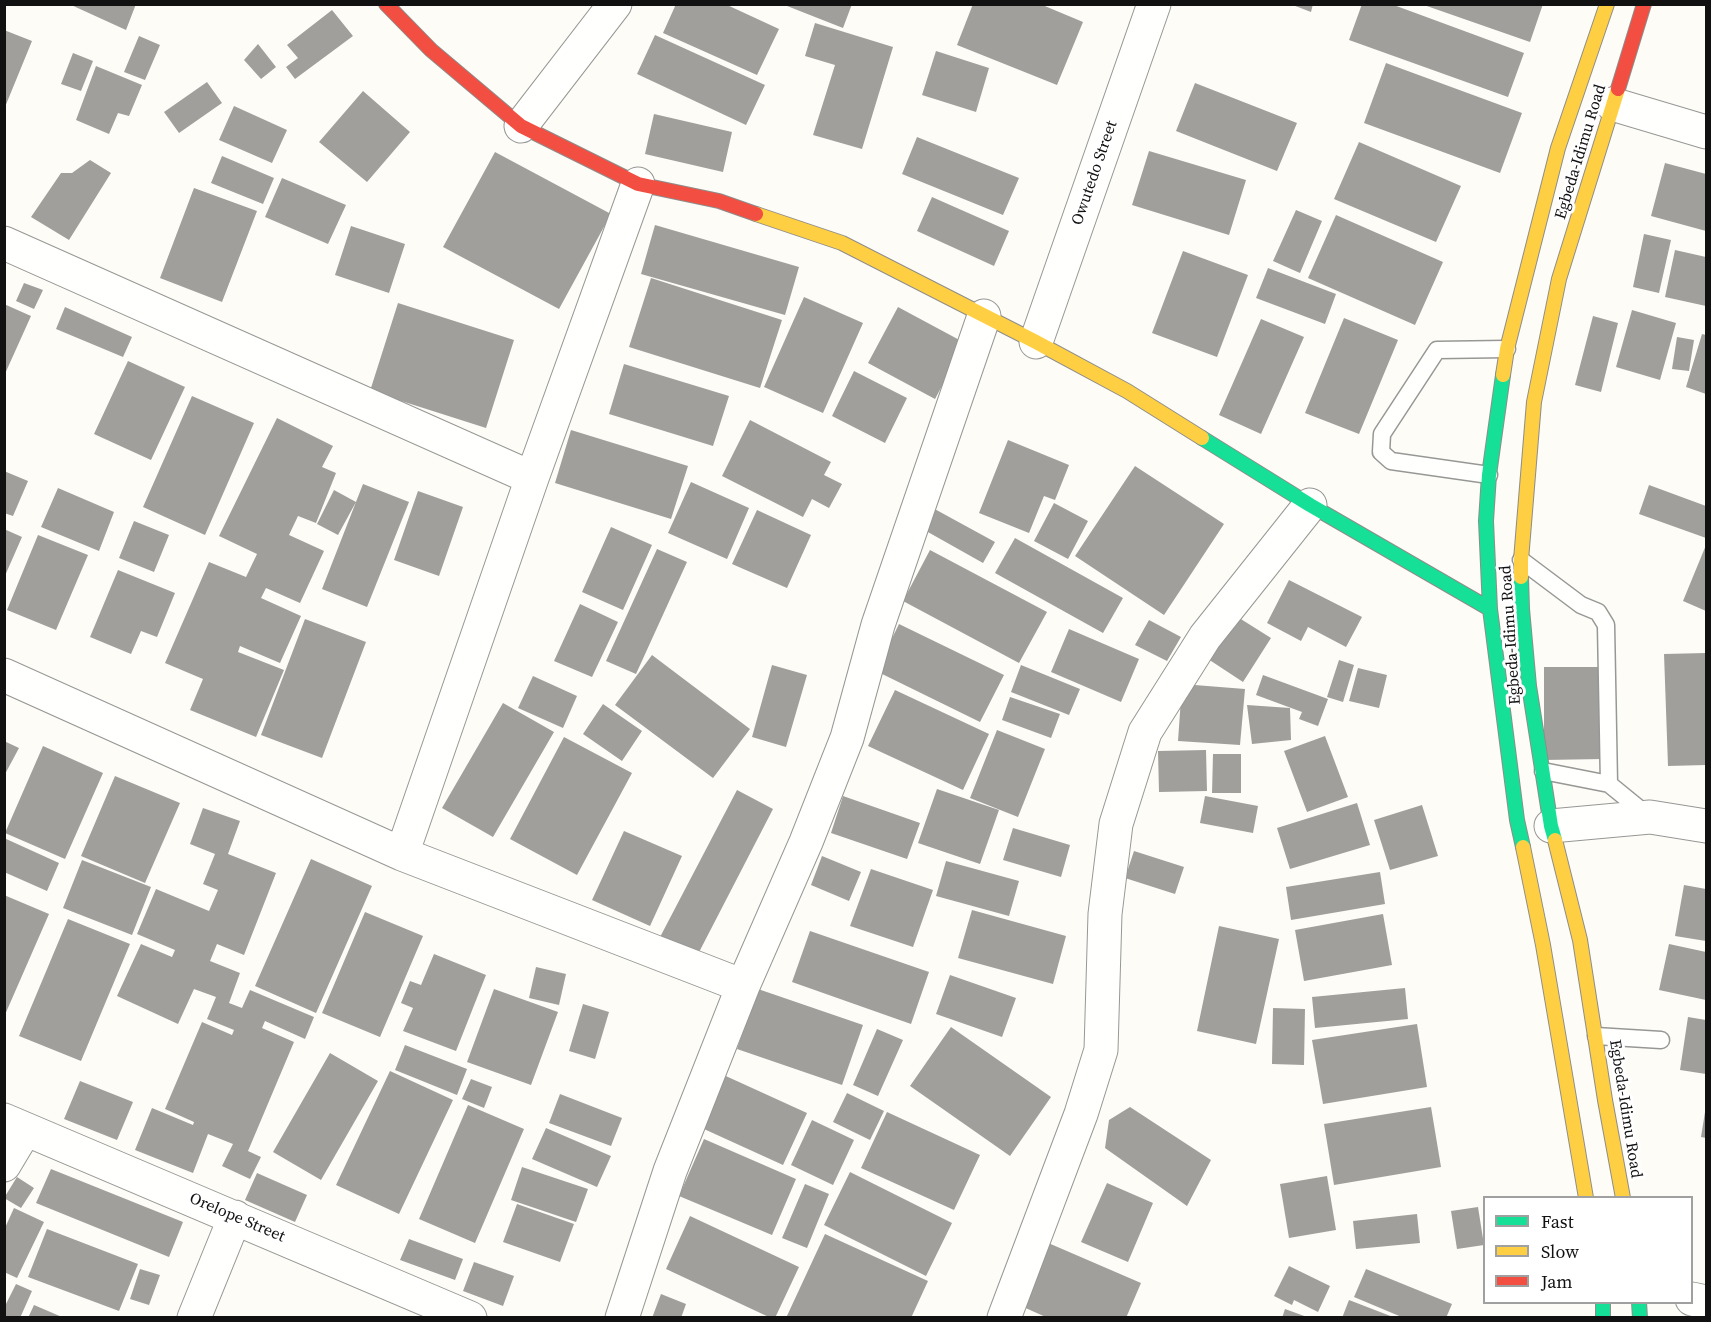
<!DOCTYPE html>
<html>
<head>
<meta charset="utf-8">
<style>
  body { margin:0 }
  #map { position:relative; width:1711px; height:1322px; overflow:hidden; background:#fdfcf7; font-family:"Source Serif 4",serif }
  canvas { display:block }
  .frame { position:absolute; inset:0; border:6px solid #111; pointer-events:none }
  .legend { position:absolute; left:1483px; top:1196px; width:210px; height:108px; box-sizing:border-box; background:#fff; border:2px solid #a0a0a0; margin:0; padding:8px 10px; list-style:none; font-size:18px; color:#111 }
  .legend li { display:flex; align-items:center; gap:12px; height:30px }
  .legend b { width:30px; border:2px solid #a0a0a0 }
</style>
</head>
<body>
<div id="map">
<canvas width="1711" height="1322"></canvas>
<div class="frame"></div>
<ul class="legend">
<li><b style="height:8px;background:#16e098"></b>Fast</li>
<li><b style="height:8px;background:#ffcf43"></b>Slow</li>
<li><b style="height:8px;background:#f24e42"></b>Jam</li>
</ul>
</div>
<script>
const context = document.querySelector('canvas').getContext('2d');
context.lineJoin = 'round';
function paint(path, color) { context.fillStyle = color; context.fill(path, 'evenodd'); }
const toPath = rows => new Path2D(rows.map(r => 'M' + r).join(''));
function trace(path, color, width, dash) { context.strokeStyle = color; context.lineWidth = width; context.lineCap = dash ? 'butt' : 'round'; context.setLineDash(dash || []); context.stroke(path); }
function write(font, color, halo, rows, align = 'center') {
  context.font = font + ' "Source Serif 4",serif'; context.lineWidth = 6; context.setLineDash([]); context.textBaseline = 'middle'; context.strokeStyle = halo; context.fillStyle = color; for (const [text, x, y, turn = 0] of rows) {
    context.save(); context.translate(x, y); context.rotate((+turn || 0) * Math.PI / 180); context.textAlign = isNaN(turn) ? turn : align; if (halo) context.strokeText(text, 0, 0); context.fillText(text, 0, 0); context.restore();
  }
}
const building = toPath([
  [69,4,136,4,126,30],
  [676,4,725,4,779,29,757,75,663,33],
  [782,4,852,4,843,28],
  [973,4,1040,4,1083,22,1057,85,957,45],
  [1290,4,1313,4,1311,12],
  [1362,4,1391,4,1524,53,1508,97,1349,40],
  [1421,4,1543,4,1530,42],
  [332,10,353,36,295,79,286,67,298,58,287,45],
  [815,23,893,47,862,149,813,135,835,65,805,56],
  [4,30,32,41,5,107,4,107],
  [655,35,765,85,746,125,637,74],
  [139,36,160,45,145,80,124,72],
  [258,44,276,67,261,79,244,60],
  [936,51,989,68,976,112,922,95],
  [73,53,93,61,81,91,61,84],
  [1386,63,1522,113,1500,173,1364,123],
  [96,66,142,85,129,116,118,113,109,134,76,120],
  [207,82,222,103,179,133,164,112],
  [1195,83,1297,123,1277,171,1176,131],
  [363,91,410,132,367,182,319,142],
  [234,106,287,130,272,163,219,140],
  [654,114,732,132,723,172,645,154],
  [917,137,1019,178,1003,215,902,174],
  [1359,142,1461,186,1436,242,1334,199],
  [1149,151,1246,180,1229,235,1132,205],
  [495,152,611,214,559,309,443,247],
  [222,156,274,178,263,204,211,183],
  [90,160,111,173,69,240,31,217,61,173,72,173],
  [1665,163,1706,174,1706,231,1651,216],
  [282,178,346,205,328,244,265,217],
  [194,188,257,211,222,302,160,278],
  [932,197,1009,231,994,266,917,231],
  [1296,210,1322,221,1300,273,1273,261],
  [1336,215,1443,262,1415,325,1308,278],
  [655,225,799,267,785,315,641,274],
  [351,226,405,244,389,293,335,275],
  [1644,234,1671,240,1659,293,1633,287],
  [1675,250,1706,257,1706,306,1665,297],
  [1183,251,1248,275,1217,357,1152,333],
  [1268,268,1336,294,1325,324,1256,298],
  [651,278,782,320,760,388,629,347],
  [24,283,43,290,34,309,16,301],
  [804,297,863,323,823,413,764,387],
  [398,303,514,340,486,428,370,391],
  [4,304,31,316,4,376],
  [65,307,132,337,123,357,56,329],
  [898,307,965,343,935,399,868,363],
  [1632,310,1676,323,1660,380,1616,367],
  [1593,316,1618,323,1601,392,1575,385],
  [1344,318,1398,340,1359,434,1305,413],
  [1261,319,1304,337,1261,434,1219,415],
  [1702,334,1706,335,1706,394,1686,387],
  [1677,337,1694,340,1689,371,1672,369],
  [128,361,185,387,151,460,94,434],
  [624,364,729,396,713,446,609,414],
  [854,371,907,398,885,443,832,416],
  [192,396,254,423,205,535,143,507],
  [277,418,333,446,322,467,336,473,316,523,298,516,289,535,324,551,300,603,266,588,261,598,301,616,280,663,240,646,238,652,284,670,256,737,190,710,203,679,165,663,209,562,246,577,257,554,219,536],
  [750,420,831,462,824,475,842,484,829,508,812,499,803,517,722,476],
  [571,430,688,466,671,519,555,483],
  [1008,440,1069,465,1055,500,1044,496,1029,533,979,513],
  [1135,466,1224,524,1164,615,1075,556],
  [4,471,28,481,13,516,4,513],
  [691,482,749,508,727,559,668,533],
  [363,484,409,502,367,607,322,589],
  [1649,485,1706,506,1706,538,1639,514],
  [58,488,114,512,99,551,41,527],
  [334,490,356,502,338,535,317,524],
  [418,491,463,507,439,576,394,560],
  [1054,503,1088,521,1068,559,1034,541],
  [931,507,995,542,983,563,919,527],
  [757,510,811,535,787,588,732,564],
  [134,521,169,535,154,572,119,558],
  [611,527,652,545,623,610,582,592],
  [4,529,22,537,4,578],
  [38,535,88,555,56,630,7,610],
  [1015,538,1123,598,1103,633,995,573],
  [1706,545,1706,611,1683,601],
  [657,549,687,562,636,674,606,661],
  [930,550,1047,612,1019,663,903,601],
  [118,570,175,593,157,637,141,631,131,654,90,637],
  [1289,580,1362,617,1346,647,1308,627,1301,641,1267,623],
  [580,604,618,622,592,677,554,661],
  [1236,616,1271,638,1243,682,1208,659],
  [305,619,366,642,322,758,261,735],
  [1149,620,1181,637,1167,661,1135,645],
  [899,624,1004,675,980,722,876,671],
  [1069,629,1139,659,1121,702,1051,672],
  [1706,653,1706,765,1668,766,1664,654],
  [652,655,750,729,713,778,615,705],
  [1339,660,1354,665,1343,702,1327,697],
  [772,665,807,675,786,747,752,737],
  [1021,665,1080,689,1069,715,1011,692],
  [1544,667,1603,667,1603,759,1544,760],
  [1358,668,1387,675,1379,708,1349,701],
  [1263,675,1328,699,1318,726,1299,719,1302,712,1256,695],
  [533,676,577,696,563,728,518,708],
  [1182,684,1245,689,1240,745,1178,741],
  [895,690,989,734,963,790,868,746],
  [1010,697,1060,714,1051,738,1002,720],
  [503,703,554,732,493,837,442,808],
  [603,704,642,731,622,761,583,734],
  [1247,705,1290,708,1291,740,1252,744],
  [997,730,1045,749,1018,817,970,798],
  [1325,736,1348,797,1307,812,1284,751],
  [564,737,632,773,577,875,510,839],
  [4,741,19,748,4,776],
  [43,746,103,773,65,859,5,833],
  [1206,750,1207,791,1159,792,1158,751],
  [1213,754,1241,754,1241,793,1212,793],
  [115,776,180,803,145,883,81,856],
  [937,789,999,810,980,864,918,843],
  [737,790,773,809,696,958,659,939],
  [843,796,920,823,907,859,831,833],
  [1205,796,1258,806,1253,833,1200,823],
  [1357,803,1370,845,1290,869,1277,828],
  [1422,805,1438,856,1390,870,1374,820],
  [203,808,240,821,228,854,276,873,244,955,217,944,210,961,240,973,229,1003,242,1008,250,990,314,1017,305,1039,265,1021,262,1028,294,1042,248,1151,261,1157,250,1179,222,1166,233,1144,208,1134,193,1173,135,1150,152,1108,193,1125,194,1122,165,1109,202,1022,232,1035,234,1030,207,1019,216,997,194,989,178,1024,117,996,141,944,172,957,175,950,137,934,156,889,209,911,218,890,203,884,215,854,190,844],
  [1013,828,1070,845,1061,877,1003,860],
  [624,831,682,856,650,926,592,900],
  [4,838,59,863,47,891,4,872],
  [1134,851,1184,867,1175,894,1125,878],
  [822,856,861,872,849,901,811,885],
  [311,859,372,886,316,1013,255,986],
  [82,860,151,887,132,935,63,908],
  [946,861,1019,881,1009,916,936,896],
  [871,869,933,890,913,947,850,926],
  [1380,872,1385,904,1291,920,1286,887],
  [1684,885,1706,889,1706,941,1675,936],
  [4,895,49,914,4,1017],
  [972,910,1066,936,1053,984,958,958],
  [365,912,423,936,380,1037,322,1013],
  [1383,914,1392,965,1304,981,1295,930],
  [68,919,130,944,81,1061,19,1036],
  [1219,926,1279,939,1256,1044,1197,1031],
  [810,931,929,972,911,1024,792,982],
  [1669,944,1706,952,1706,1000,1659,990],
  [434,954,486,975,456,1051,403,1031,413,1008,401,1003,410,981,421,985],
  [536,967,566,974,559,1005,529,998],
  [950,975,1016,998,1002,1037,936,1014],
  [1405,988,1408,1019,1315,1028,1312,997],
  [494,989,558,1012,531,1085,467,1062],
  [758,989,863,1025,842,1085,737,1049],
  [583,1004,609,1012,595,1059,569,1051],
  [1273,1008,1305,1009,1304,1065,1272,1064],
  [1688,1017,1706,1020,1706,1074,1680,1070],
  [1417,1024,1427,1087,1323,1104,1312,1040],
  [951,1027,1051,1097,1010,1156,910,1086],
  [877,1029,903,1040,878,1096,853,1085],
  [405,1045,467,1069,457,1095,395,1070],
  [330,1053,378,1081,321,1180,273,1152],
  [390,1071,453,1100,399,1214,336,1185],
  [717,1072,807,1113,783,1165,693,1124],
  [471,1079,492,1087,484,1108,462,1099],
  [80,1081,133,1102,117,1140,64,1119],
  [847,1093,884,1111,870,1140,833,1122],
  [560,1094,622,1118,611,1146,549,1123],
  [468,1105,524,1129,475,1243,419,1219],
  [1130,1107,1211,1160,1187,1206,1105,1148,1109,1120],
  [1431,1107,1441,1167,1334,1185,1324,1124],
  [887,1112,980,1155,954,1210,861,1168],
  [1705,1112,1706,1113,1706,1138,1701,1137],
  [812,1120,854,1140,833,1185,791,1165],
  [546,1128,611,1156,597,1187,532,1159],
  [704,1139,796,1179,772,1235,679,1196],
  [522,1167,588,1189,576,1222,511,1200],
  [51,1169,183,1222,169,1257,36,1203],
  [850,1172,952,1223,926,1276,824,1225],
  [257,1173,307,1195,295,1222,245,1200],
  [1327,1176,1336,1230,1289,1238,1280,1184],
  [17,1177,34,1188,21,1208,4,1198],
  [1107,1183,1153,1203,1128,1262,1081,1242],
  [805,1184,829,1194,807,1248,782,1238],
  [517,1204,574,1224,560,1262,503,1242],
  [1478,1207,1484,1245,1457,1249,1451,1211],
  [14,1208,44,1222,17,1278,4,1272,4,1230],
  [1417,1214,1420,1243,1356,1249,1353,1221],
  [690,1216,799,1267,775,1318,771,1318,666,1269],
  [47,1229,138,1264,119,1311,28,1277],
  [825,1234,928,1281,911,1318,786,1318],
  [409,1239,463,1259,455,1280,400,1260],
  [1039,1239,1141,1283,1126,1318,1048,1318,1012,1302],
  [474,1262,514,1276,503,1306,463,1291],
  [1289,1266,1330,1286,1318,1312,1294,1300,1292,1305,1274,1296],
  [140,1269,160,1275,149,1305,130,1299],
  [1366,1269,1452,1304,1446,1318,1404,1318,1354,1297],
  [16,1284,32,1291,20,1318,4,1318,4,1308],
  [661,1294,686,1304,681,1318,652,1318],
  [1349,1300,1393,1317,1393,1318,1342,1318],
  [34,1305,62,1317,62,1318,28,1318],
  [1285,1309,1307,1317,1307,1318,1282,1318]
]);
const lane = toPath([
  [1489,475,1391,461,1381,452,1382,434,1437,350,1507,349],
  [1521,560,1581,605,1598,612,1606,625,1609,784,1647,815],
  [1543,771,1609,784],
  [1596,1036,1661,1040]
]);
const street = toPath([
  [1612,104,1706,132],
  [521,126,615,4],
  [4,243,532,478],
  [1036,342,1154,4],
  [4,675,402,854,743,986],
  [1551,826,1650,817,1706,826],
  [402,854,532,478,638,184],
  [4,1120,470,1318],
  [4,1165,25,1130],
  [1692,1299,1706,1302],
  [194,1318,235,1217],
  [622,1318,670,1171,743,986,806,842,847,738,878,625,984,316],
  [1004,1318,1081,1114,1101,1050,1105,914,1116,824,1145,732,1205,637,1310,505]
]);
const fast = toPath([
  [1503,375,1489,475,1486,521,1490,609,1517,820,1523,847],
  [1202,438,1310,505,1490,609],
  [1521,577,1522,609,1529,686,1551,826,1555,840],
  [1603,1302,1603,1318],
  [1639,1302,1640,1318]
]);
const slow = toPath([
  [756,214,842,243,1036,342,1127,391,1202,438],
  [1503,375,1507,349,1558,148,1607,4],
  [1521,577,1521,560,1534,402,1559,279,1618,89],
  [1555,840,1580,940,1605,1100,1623,1198],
  [1523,847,1543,945,1586,1198]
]);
const jam = toPath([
  [386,4,431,50,521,126,638,184,719,201,756,214],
  [1618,89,1644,4]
]);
const streetNames = [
  ["Egbeda-Idimu Road",1581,152,-73],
  ["Owutedo Street",1095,173,-71],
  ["Egbeda-Idimu Road",1511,635,-94],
  ["Egbeda-Idimu Road",1625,1109,81],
  ["Orelope Street",237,1218,23]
];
paint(building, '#a19f9c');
trace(lane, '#979795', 19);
trace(street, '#979795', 35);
trace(fast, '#8e8d8b', 16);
trace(slow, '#8e8d8b', 16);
trace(jam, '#8e8d8b', 16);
trace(lane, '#fffffe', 16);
trace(street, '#fffffe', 33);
trace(fast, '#16e098', 14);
trace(slow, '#ffcf43', 14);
trace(jam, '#f24e42', 14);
write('16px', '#111', '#fff', streetNames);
</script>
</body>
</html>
